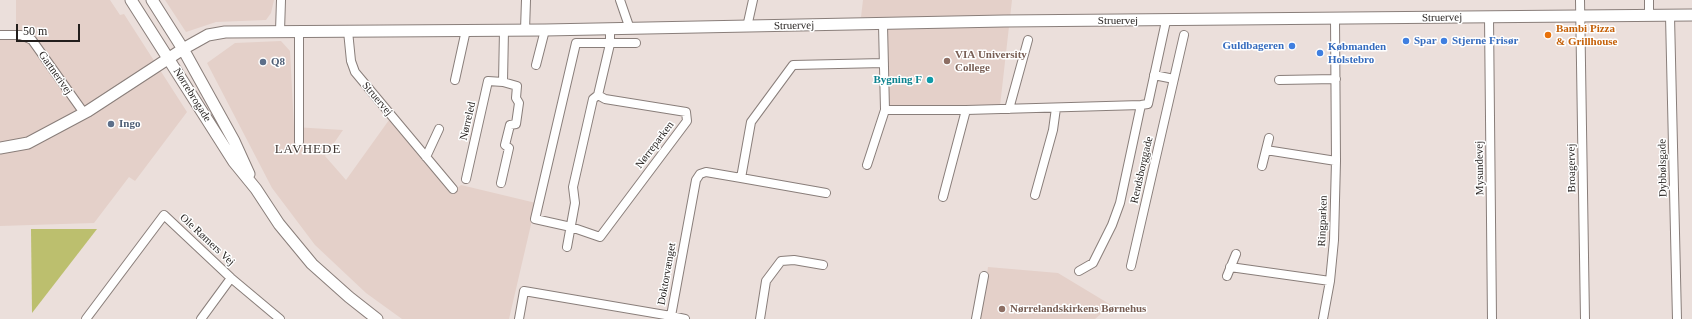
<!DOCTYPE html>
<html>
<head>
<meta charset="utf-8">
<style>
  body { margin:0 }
  #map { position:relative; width:1692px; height:319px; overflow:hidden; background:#ebdfdb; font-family:Georgia,serif }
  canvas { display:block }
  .scale { position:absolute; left:16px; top:24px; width:64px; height:18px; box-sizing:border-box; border:2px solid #221e1c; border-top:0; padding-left:5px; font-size:12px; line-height:14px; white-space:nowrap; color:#221e1c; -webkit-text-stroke:3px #fff; paint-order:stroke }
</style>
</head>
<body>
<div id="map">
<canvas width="1692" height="319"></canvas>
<div class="scale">50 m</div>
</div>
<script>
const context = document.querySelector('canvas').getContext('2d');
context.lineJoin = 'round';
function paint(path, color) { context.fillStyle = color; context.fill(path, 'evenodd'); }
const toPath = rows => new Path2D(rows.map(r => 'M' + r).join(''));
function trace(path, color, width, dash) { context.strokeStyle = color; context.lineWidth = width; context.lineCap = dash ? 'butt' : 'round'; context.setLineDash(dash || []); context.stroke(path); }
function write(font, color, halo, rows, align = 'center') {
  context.font = font + ' Georgia,serif'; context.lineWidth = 3; context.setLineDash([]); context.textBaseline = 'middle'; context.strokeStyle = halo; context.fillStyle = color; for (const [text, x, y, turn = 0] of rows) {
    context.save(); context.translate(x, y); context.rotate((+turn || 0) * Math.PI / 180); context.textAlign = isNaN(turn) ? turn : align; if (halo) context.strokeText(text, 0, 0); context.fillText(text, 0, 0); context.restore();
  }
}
const built = toPath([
  [16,0,110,0,120,15,124,14,187,112,135,181,129,177,94,223,0,226,0,31,16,31],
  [165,0,274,0,271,13,266,20,216,22,186,32],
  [863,0,1012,0,1000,106,889,107,887,17,861,17],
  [281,41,290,51,294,127,343,130,325,156,346,180,389,120,451,194,461,185,536,203,509,319,402,319,366,293,315,245,272,188,207,63,235,43],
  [988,267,1058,273,1111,305,1095,319,980,319]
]);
const green = toPath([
  [31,229,97,229,32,313]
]);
const street = toPath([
  [620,0,630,29],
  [1580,0,1585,319],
  [1649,0,1649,16],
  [1670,16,1677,319],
  [1489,17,1492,319],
  [883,25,885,110,966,110,1141,105,1148,104,1166,21],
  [747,27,753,0],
  [525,30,526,0],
  [280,31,281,0],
  [348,31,351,61,355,72,453,189],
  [0,35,21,35,32,40,84,113],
  [536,65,545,30],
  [1154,75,1174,79],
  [455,80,466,30],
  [1279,80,1336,79],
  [598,95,605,99,686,112,687,121,600,237,571,227,535,219,576,43,636,43],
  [1009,109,1028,40],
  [299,142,299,31],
  [1266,150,1336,161],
  [426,157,439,129],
  [867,165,885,110],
  [1262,166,1269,138],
  [466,179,488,81,503,82],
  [501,183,509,148,505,145,510,125,516,124,519,103,516,98,517,86,503,82,504,30],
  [826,193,741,178,751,122,793,65,884,63],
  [1035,195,1053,130,1056,108],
  [943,197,966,110],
  [567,247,575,203,573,187,593,99,598,95,610,44,610,29],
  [1131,266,1184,35],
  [1230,267,1330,281],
  [1079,271,1093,263,1112,225,1120,203,1141,105],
  [1227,276,1236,254],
  [671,316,685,319],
  [86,319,164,215,231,278,280,319],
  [201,319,231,278],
  [519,319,524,291,671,316,696,180,700,174,706,172,741,178],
  [760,319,766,281,781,261,794,260,823,265],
  [976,319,984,276],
  [1323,319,1330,281,1334,240,1336,161,1335,19]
]);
const secondary = toPath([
  [131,0,234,162,256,189,279,224,312,264,349,297,377,319],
  [152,0,183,49,234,141,249,174],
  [0,148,28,143,88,111,183,49,208,35,225,32,545,30,1004,21,1692,15]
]);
const markers = [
  [1548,35,4,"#e8710a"],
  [1406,41,4,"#3f7fe0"],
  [1444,41,4,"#3f7fe0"],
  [1292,46,4,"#3f7fe0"],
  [1320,53,4,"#3f7fe0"],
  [947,61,4,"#8d6e63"],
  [263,62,4,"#5c6f8a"],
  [930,80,4,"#0f9aa8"],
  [111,124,4,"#5c6f8a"],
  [1002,309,4,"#8d6e63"]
];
const streetNames = [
  ["Struervej",1442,18,-1],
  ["Struervej",1118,21],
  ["Struervej",794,26,-1],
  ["Gartnerivej",55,73,55],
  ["Nørrebrogade",192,95,58],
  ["Struervej",377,99,50],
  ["Nørreled",468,121,-77],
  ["Nørreparken",655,145,-53],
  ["Mysundevej",1480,168,-91],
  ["Broagervej",1572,168,-91],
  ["Dybbølsgade",1663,168,-91],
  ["Rendsborggade",1142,170,-77],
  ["Ringparken",1323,221,-88],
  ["Ole Rømers Vej",207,240,43],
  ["Doktorvænget",667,274,-80]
];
const foodNames = [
  ["Bambi Pizza",1556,29],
  ["& Grillhouse",1556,42]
];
const shopNames = [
  ["Spar",1414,41],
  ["Stjerne Frisør",1452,41],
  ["Guldbageren",1284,46,"right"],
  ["Købmanden",1328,47],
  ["Holstebro",1328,60]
];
const educationNames = [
  ["VIA University",955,55],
  ["College",955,68],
  ["Nørrelandskirkens Børnehus",1010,309]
];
const serviceNames = [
  ["Q8",271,62],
  ["Ingo",119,124]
];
const cultureNames = [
  ["Bygning F",922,80]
];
const quarterNames = [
  ["LAVHEDE",308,150]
];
paint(built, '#e4d0c9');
paint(green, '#bcbf6e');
trace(street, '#897e7a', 10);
trace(secondary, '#897e7a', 13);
trace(street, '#fff', 8);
trace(secondary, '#fff', 11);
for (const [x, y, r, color] of markers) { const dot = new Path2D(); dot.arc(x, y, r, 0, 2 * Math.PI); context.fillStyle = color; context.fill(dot); trace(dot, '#fff', 1.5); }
write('11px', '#221e1c', '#fff', streetNames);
write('bold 11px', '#c56008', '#fff', foodNames, 'left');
write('bold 11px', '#366cbe', '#fff', shopNames, 'left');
write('bold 11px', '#785e54', '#fff', educationNames, 'left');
write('bold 11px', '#4e5e75', '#fff', serviceNames, 'left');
write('bold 11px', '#0d838f', '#fff', cultureNames, 'right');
context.letterSpacing = '1px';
write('13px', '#3d3430', '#fff', quarterNames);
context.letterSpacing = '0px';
</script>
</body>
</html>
